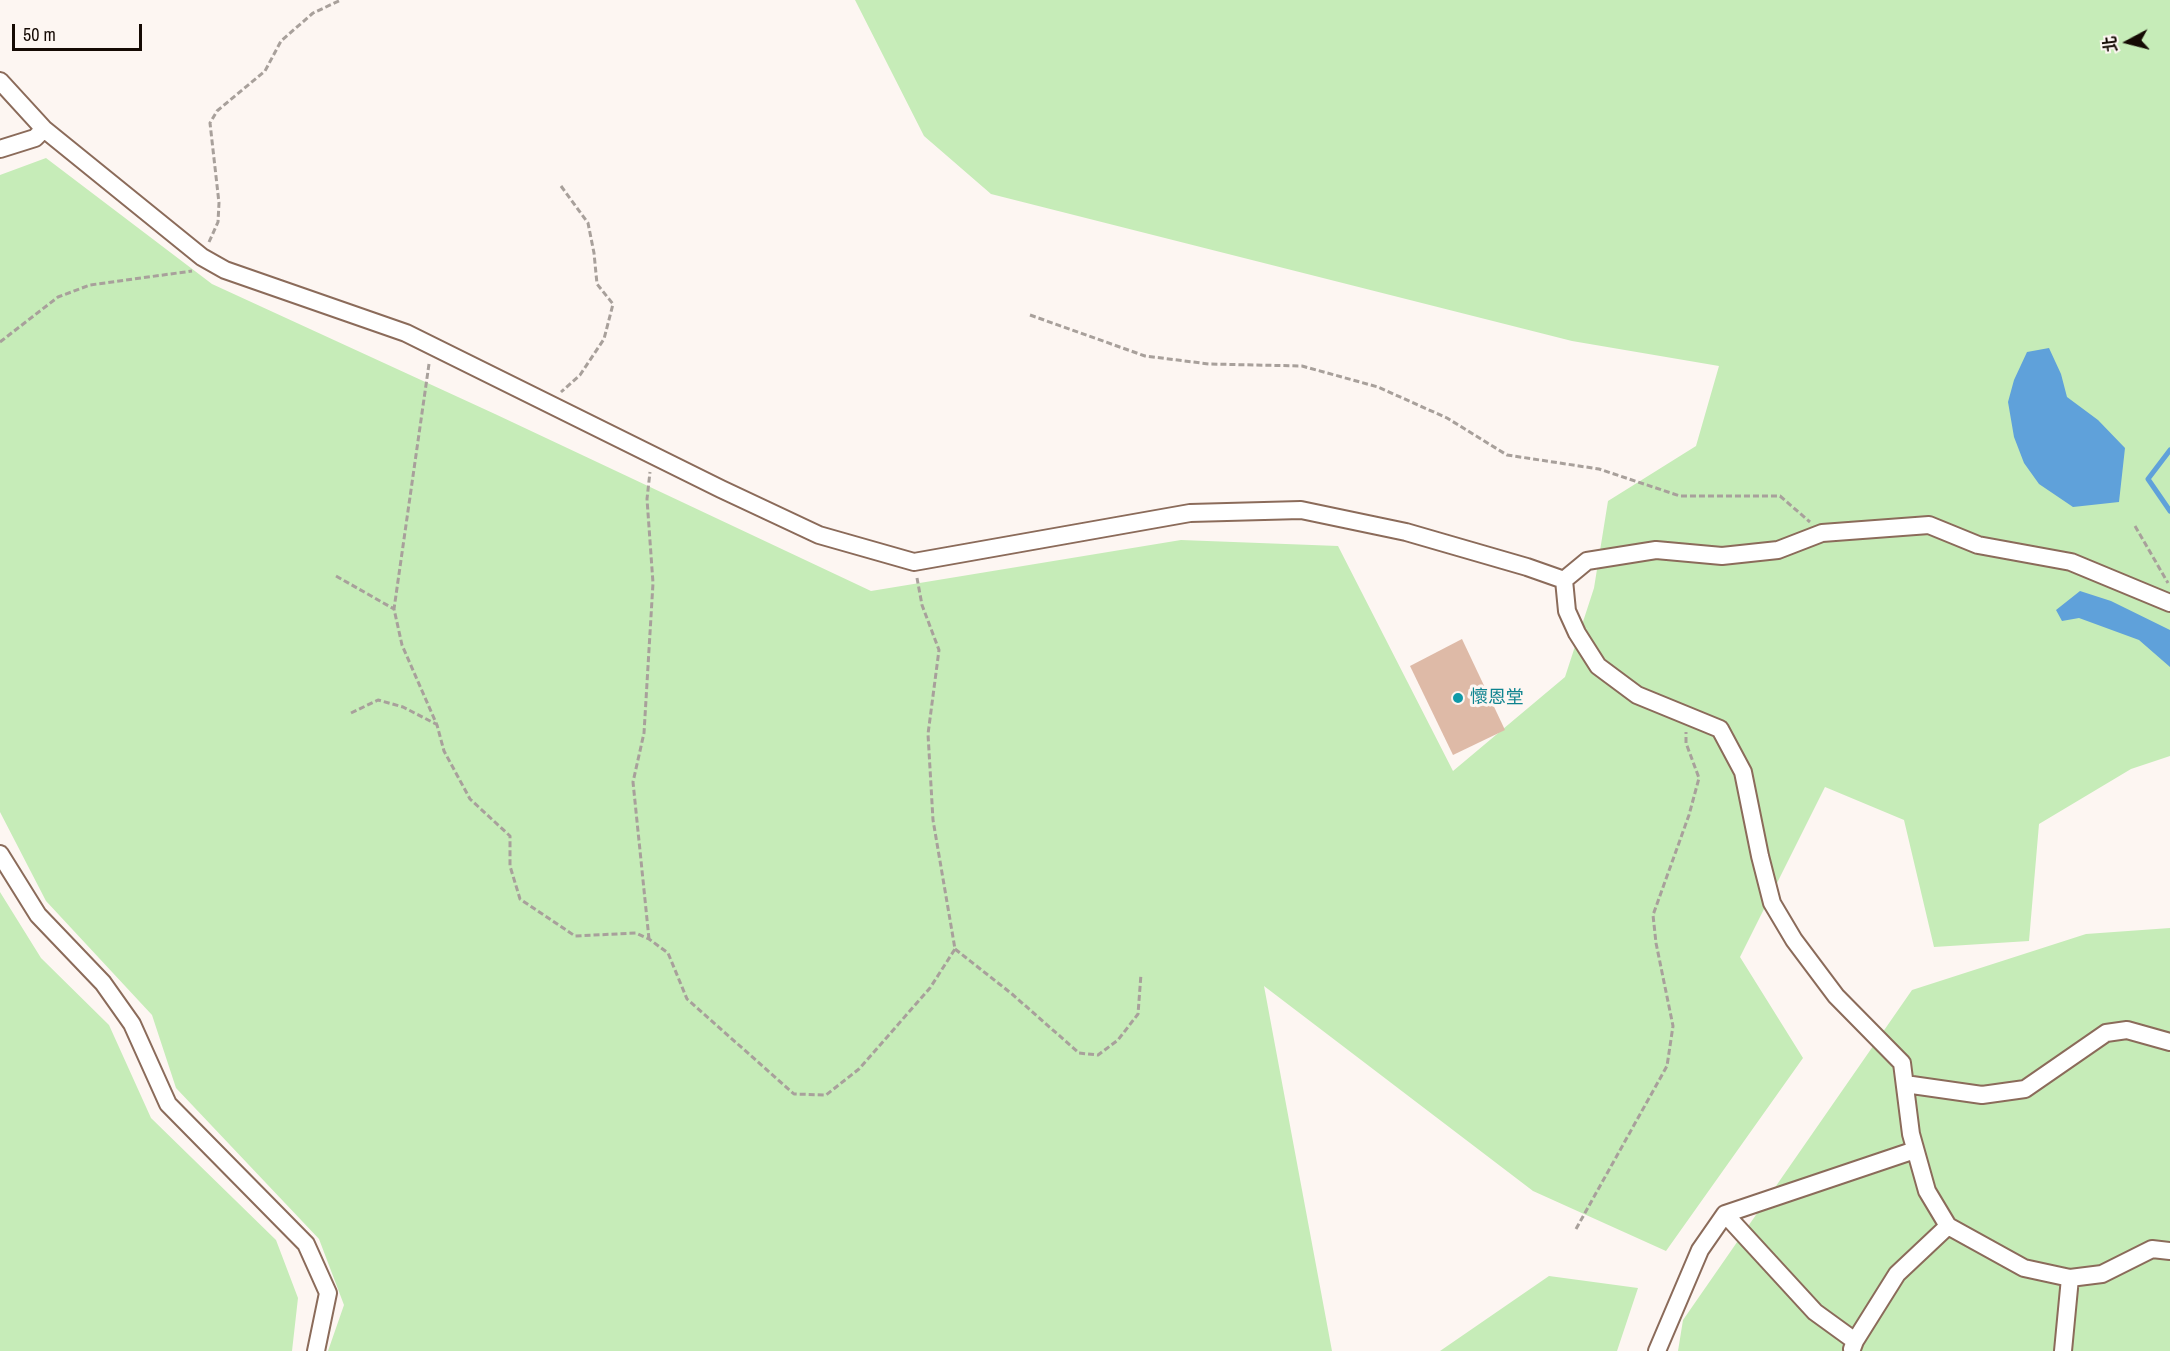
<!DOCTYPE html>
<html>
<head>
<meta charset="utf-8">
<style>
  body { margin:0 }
  #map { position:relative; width:2170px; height:1351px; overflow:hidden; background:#fdf6f2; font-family:"Archivo Narrow","Noto Sans TC",sans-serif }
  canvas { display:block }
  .north { position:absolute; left:2098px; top:12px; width:60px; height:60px; -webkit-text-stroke:4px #fdf6f2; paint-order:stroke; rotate:263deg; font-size:16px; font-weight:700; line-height:24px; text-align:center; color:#150a04 }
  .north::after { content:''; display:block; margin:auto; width:21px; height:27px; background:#150a04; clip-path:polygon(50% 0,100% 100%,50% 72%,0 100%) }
  .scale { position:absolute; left:12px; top:24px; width:130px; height:27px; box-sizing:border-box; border:3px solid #150a04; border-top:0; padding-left:8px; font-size:18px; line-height:21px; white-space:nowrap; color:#150a04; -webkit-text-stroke:4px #fdf6f2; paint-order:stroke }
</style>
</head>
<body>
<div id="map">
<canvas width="2170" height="1351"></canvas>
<div class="north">北</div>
<div class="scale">50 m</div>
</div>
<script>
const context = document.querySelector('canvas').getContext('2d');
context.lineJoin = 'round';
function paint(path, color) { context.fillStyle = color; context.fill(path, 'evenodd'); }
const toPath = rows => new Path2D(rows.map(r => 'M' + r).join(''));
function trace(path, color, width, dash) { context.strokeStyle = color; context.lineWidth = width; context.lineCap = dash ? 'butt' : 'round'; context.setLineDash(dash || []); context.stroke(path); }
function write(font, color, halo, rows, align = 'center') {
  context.font = font + ' "Archivo Narrow","Noto Sans TC",sans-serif'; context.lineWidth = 6; context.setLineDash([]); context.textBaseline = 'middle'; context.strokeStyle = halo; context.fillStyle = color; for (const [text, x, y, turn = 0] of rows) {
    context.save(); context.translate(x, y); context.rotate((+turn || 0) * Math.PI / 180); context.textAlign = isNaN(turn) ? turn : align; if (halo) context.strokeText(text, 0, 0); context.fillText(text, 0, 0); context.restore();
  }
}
const green = toPath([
  [855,0,2170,0,2170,756,2131,769,2039,824,2029,941,1934,947,1904,820,1825,787,1740,957,1803,1058,1666,1251,1533,1191,1264,986,1332,1351,328,1351,344,1305,319,1239,176,1088,152,1015,46,901,0,812,0,175,46,158,212,284,495,414,871,591,1181,540,1338,546,1453,771,1565,677,1594,588,1608,501,1696,446,1719,366,1572,341,991,194,924,136],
  [0,892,41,958,109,1025,151,1118,276,1240,298,1298,292,1351,0,1351],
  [2170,928,2170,1351,1678,1351,1683,1320,1912,990,2086,934],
  [1549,1276,1638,1288,1617,1351,1440,1351]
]);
const water = toPath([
  [2049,348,2061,374,2067,397,2098,420,2125,448,2119,502,2073,507,2039,484,2024,463,2014,437,2008,402,2014,380,2027,352],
  [2080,591,2111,601,2170,630,2170,667,2139,640,2079,618,2062,621,2056,610]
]);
const stream = toPath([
  [2170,450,2148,479,2170,511]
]);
const building = toPath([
  [1462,639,1505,730,1453,755,1410,666]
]);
const path = toPath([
  [561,186,588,223,594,253,597,284,613,304,604,339,580,375,561,392],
  [209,242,218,222,219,203,210,123,217,111,265,71,281,41,313,13,341,0],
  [1030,315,1145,356,1209,364,1302,366,1378,387,1447,418,1507,455,1599,469,1680,496,1780,496,1810,522],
  [0,342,58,297,90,285,192,271],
  [429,364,394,609,402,645,437,725,444,751,470,799,510,836,510,866,520,899,575,936,636,933,649,939,668,953,687,999,794,1094,826,1095,859,1069,930,988,955,949,933,820,928,734,939,650,922,605,917,578],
  [2135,526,2168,583],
  [336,576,394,609],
  [351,713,378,700,403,707,436,724],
  [649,939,633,782,644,733,653,583,647,499,650,472],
  [955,949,1012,994,1079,1053,1098,1055,1118,1040,1138,1014,1141,974],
  [1576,1229,1667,1066,1673,1026,1656,943,1653,915,1689,815,1699,778,1686,743,1686,732]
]);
const minor = toPath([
  [0,81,44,129,35,138,0,149],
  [44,129,202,257,225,270,406,333,721,489,819,535,914,562,1190,513,1301,510,1406,532,1527,567,1564,580,1587,561,1656,550,1722,556,1778,550,1822,533,1929,525,1978,545,2071,562,2170,603],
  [1564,580,1567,611,1577,633,1598,666,1637,695,1720,729,1743,772,1760,856,1772,903,1794,940,1836,996,1902,1063,1911,1134,1927,1191,1948,1226,2024,1268,2070,1278,2102,1274,2152,1249,2170,1251],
  [0,854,38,915,103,983,132,1024,168,1104,306,1244,328,1293,316,1351],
  [1905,1084,1982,1095,2025,1089,2106,1033,2127,1030,2170,1042],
  [1725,1214,1815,1312,1855,1341],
  [1852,1349,1855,1341,1897,1274,1948,1226],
  [1657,1351,1700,1250,1725,1214,1915,1150],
  [2063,1351,2070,1278]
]);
const markers = [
  [1458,698,6,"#0f9aa8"]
];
const cultureNames = [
  ["懷恩堂",1470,698]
];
paint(green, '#c6ecb8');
paint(water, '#5fa1da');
trace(stream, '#5fa1da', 5);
paint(building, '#debaa7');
trace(minor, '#8b6b5a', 20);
trace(path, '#a8a09b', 3, [6, 3]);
trace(minor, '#fff', 16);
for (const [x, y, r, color] of markers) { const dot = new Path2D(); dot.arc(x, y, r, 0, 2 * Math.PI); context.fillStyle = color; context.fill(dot); trace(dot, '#fdf6f2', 2); }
write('18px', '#0d838f', '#fdf6f2', cultureNames, 'left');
</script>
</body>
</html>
